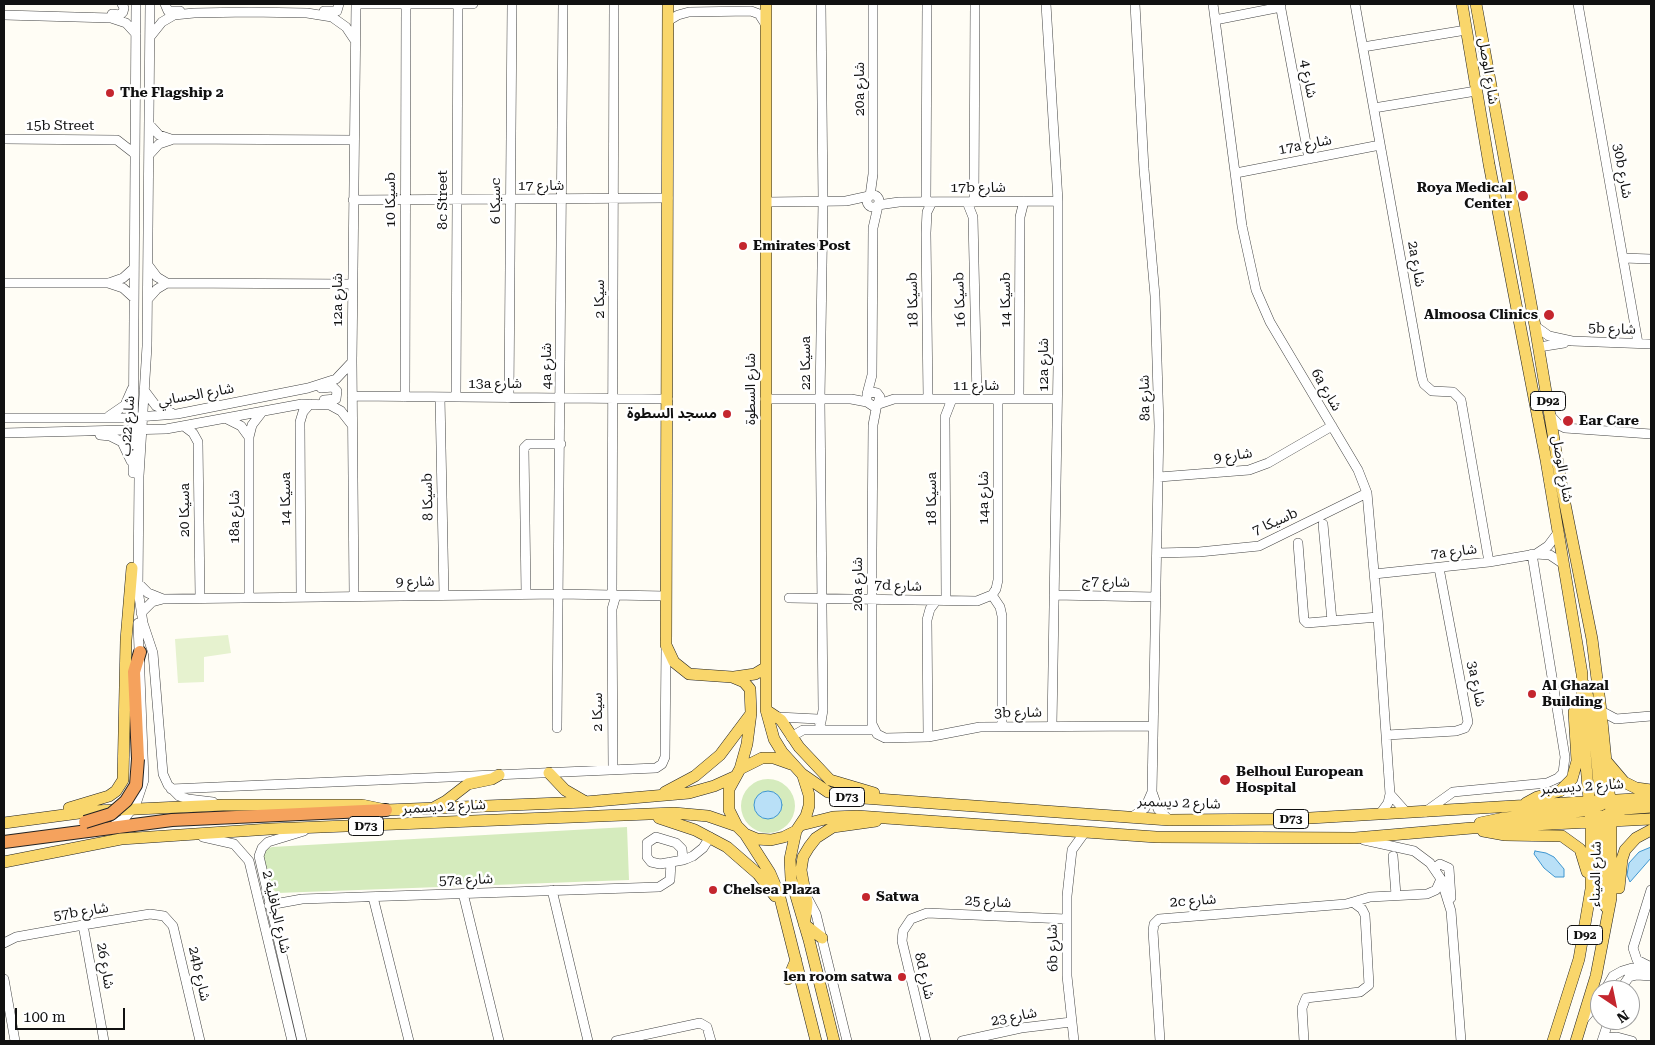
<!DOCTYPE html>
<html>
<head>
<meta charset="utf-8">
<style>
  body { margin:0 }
  #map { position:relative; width:1655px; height:1045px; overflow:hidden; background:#fffdf5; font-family:"Roboto Serif",serif }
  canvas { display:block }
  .frame { position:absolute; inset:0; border:5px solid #111; pointer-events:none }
  .north { position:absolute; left:1590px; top:980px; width:50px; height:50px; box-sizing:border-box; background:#fff; border:1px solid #a0a0a0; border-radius:50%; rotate:146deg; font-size:14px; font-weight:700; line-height:20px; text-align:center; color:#111 }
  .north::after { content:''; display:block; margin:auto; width:18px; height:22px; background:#c4262e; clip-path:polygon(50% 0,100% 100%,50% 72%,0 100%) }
  .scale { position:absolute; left:15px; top:1008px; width:110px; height:22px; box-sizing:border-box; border:2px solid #111; border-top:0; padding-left:6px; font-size:15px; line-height:18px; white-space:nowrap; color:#111; -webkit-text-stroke:4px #fff; paint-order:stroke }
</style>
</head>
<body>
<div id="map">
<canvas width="1655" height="1045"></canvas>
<div class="frame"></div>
<div class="north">N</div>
<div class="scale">100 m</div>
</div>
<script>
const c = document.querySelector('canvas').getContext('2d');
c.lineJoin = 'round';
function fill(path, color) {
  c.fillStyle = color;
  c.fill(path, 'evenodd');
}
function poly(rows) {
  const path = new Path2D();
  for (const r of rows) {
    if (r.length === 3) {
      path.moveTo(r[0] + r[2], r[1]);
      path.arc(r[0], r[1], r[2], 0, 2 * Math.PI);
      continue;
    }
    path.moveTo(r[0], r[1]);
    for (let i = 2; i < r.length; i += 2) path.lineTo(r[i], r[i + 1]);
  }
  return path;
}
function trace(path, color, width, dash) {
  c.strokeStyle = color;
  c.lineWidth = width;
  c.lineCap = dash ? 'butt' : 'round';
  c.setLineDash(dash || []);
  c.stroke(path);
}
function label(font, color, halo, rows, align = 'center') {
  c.font = font + ' "Roboto Serif","Noto Sans Arabic",serif';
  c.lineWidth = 5;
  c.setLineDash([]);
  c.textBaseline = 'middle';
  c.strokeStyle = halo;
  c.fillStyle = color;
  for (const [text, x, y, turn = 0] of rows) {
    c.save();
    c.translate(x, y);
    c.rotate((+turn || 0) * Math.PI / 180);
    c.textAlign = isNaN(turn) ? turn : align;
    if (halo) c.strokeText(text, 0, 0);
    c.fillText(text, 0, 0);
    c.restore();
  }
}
fill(poly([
  [768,806,27],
  [627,827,629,880,277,893,263,880,261,851,272,847]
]), '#d5ebbd');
fill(poly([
  [228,635,231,653,204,657,204,682,178,683,175,639]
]), '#e6f2cf');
const water = poly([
  [768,805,14],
  [1651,847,1651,858,1630,882,1627,875,1629,863,1639,852,1651,847],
  [1535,851,1546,853,1554,857,1564,869,1564,877,1555,877,1544,868,1534,854,1535,851]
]);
fill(water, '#b9e0f7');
trace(water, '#3f96cf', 1);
const minor = poly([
  [150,4,147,346,139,476,138,590,143,623,153,653,163,774,168,785,179,796,188,799,213,802],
  [165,4,168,11,180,11],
  [356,4,473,4],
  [821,4,823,201,820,399,823,710,821,722],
  [1046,4,1058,201,1058,366,1052,726],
  [1213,4,1242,226,1256,290,1270,322,1358,470,1367,493,1378,617,1390,794,1388,803,1380,814],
  [1280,4,1309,159],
  [1355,4,1422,378,1424,384,1432,391,1453,392,1461,400,1489,562],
  [1578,4,1638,343],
  [324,11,337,11,339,4],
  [112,14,120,15,123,12,124,8,122,4],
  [4,15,111,18,126,23,136,34],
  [1215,20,1281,7],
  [668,21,678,15,689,12,751,11,759,14,766,25],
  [150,37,162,22,174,15,194,13,249,12,307,13,332,17,346,27,354,39],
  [1363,47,1466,30],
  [1374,108,1476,91],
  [149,124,159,135,171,139,354,140],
  [4,139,117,140,135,154],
  [149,155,159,144,171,140],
  [1236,173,1380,145],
  [873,201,6],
  [870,196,873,174,873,4],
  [353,200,668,198],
  [766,202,846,201,869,196],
  [926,202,927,4],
  [967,202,973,217,977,399],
  [974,202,975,4],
  [878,205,899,202,1058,201],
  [1623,258,1651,259],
  [148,265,157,277,167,283],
  [4,283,108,283,123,288,134,298],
  [109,283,123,278,134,268],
  [148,299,157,289,167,283,352,284],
  [1535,326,1549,336,1572,341,1651,344],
  [1539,347,1564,343],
  [321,388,333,387,337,391,336,399,324,400],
  [144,390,156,406,172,413],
  [867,394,872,375,873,228,878,206],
  [352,396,668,399],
  [405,397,406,4],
  [440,397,444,595],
  [456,397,458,4],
  [509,398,512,4],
  [765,399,851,399,867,402],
  [928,399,926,233,927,212,932,202],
  [1019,399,1020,217,1024,201],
  [878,403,880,397,877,393,872,392,867,394,867,402,873,406,894,399,1057,399],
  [877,404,873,425,872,550,872,724,877,734,885,738,928,737,980,727,1153,726],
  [1550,415,1559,425,1565,428,1651,434],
  [109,416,125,405,132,389],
  [4,418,124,418,177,414,308,388,336,379,352,362],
  [227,419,241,426,249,437],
  [185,427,193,433,198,442,200,598],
  [4,433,166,429,302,404,330,405,341,411,352,425],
  [100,435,110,436,122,442,131,461],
  [133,473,136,4],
  [1159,477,1249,470,1268,463,1332,426],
  [1323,524,1332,621],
  [1298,543,1304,620,1307,623,1378,617],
  [1157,553,1199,552,1259,546,1367,493],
  [1536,554,1548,546,1557,534],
  [1374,574,1489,562,1536,554,1550,555,1562,563],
  [137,582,148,593,163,599],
  [526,594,524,448,528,444,561,444],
  [612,595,614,4],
  [992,595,1000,607,1002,616,1002,727],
  [1054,595,1156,597],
  [354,596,352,361,356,4],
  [301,597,300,422,303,412,310,404],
  [249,598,249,437,252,425,262,412],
  [789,598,977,601,992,595,996,589,998,580,998,399],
  [946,600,945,417,952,399],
  [141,613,152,602,163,599,560,594,666,596],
  [1601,711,1616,719,1651,716],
  [778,717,818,719,821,727],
  [557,728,563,4],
  [1387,735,1456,731,1465,728,1468,722,1439,568],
  [791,737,803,730,874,730],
  [928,737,927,620,930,609,936,601],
  [613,770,612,609,616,595],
  [171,789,656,768,662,764,665,757,666,648],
  [1152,792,1158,809,1169,820],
  [1390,794,1406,812],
  [1425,812,1453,792,1547,783,1558,778,1563,773,1565,757,1532,554],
  [1132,817,1145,808,1152,792,1159,426,1155,296,1144,169,1135,4],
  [113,826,125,818,136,804,144,780,138,623],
  [203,837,234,844,249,861,292,1041],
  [1364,840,1414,851,1430,863,1441,879,1451,911,1461,1041],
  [1393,856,1396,895],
  [683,860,682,849,676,843,656,837,647,843,647,857,651,862,660,864,683,860,686,859,693,856,703,848,710,837],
  [1434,868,1440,864,1449,868,1451,898],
  [552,890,588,1041],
  [1651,890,1633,948,1637,960,1651,967],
  [463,893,499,1041],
  [373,897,409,1041],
  [807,897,816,914,847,1041],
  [269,905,302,899,659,887,670,880,671,862],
  [83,925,104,1041],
  [4,943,16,937,83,925,150,914,164,916,173,926,200,1041],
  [4,979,15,1041],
  [1605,990,1613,976,1622,971,1632,968,1647,969],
  [1620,990,1629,977,1637,975,1651,976],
  [1583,1020,1600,1000],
  [1603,1038,1617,1037,1632,1041],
  [302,1041,259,856,262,848,268,842,304,831],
  [616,1041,700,1023,707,1027,711,1041],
  [926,1041,902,941,903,931,911,919,927,913,1066,919],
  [962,1041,1021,1028,1071,1022],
  [1074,1041,1067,976,1067,896,1072,850,1085,832],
  [1160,1041,1153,931,1154,924,1159,919,1346,904,1370,897,1427,894,1436,890,1441,879],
  [1304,1041,1302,1008,1306,998,1360,992,1369,985,1365,915,1362,909,1354,903],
  [1602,1041,1609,1020]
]);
const major = poly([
  [668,4,666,645,674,662,689,674,732,677,744,682,750,689,751,713,747,744,740,769,729,789,729,810,737,826,745,834,757,839,771,840,784,837,796,831,806,816,809,806,809,795,803,776],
  [766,4,766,710,774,739,782,752,802,774,828,792,849,797,1169,820,1293,819,1651,798],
  [1462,4,1489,164,1546,460,1582,674,1582,716,1591,824,1591,889,1579,959,1553,1041],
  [1476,4,1535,326,1563,494,1592,639,1601,711,1611,812,1611,898,1596,976,1576,1041],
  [734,677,755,674,765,668],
  [1585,685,1593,719,1601,805],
  [766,710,781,720,799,747,830,780,874,793],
  [1607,762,1624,782,1636,788,1651,790],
  [740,769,762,758,774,758,791,764],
  [549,773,565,790,584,801],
  [665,792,695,776,720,755,750,715],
  [1526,803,1537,797,1560,791,1572,779,1577,761,1574,712],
  [435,807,446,801,468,784,492,779,499,775],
  [69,808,109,796,116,791,123,780,126,640,132,568],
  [1606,815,1624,809,1651,807],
  [1600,816,1606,907],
  [659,818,695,830,727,847,758,874,775,896],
  [4,823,94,811,223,805,362,805,386,810,585,802,689,793,714,786,734,777],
  [1480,823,1504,818,1595,810],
  [801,825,833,817,857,816,1156,837,1355,838,1472,828,1651,819],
  [796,831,790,859,791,879,809,940,834,1041],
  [1483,831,1505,835,1562,836,1580,849,1587,872],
  [745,834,770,873,779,894,816,1041],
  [4,862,121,839,270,829,674,813,708,816,737,826],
  [1619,888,1622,859,1625,850,1636,838,1651,830],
  [805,920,807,903,801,870,803,857,809,847,816,838,833,827,876,821],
  [804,924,822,938],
  [788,979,796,960]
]);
const highway = poly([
  [138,759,134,672,140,652],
  [4,842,172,820,386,810]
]);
trace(minor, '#444', 10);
trace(major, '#222', 12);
trace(highway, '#222', 14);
trace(minor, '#fff', 9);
trace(major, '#f9d66b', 11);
trace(highway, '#f5a25d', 12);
const highwayBridge = poly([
  [85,822,111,814,126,801,136,785,138,759]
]);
trace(highwayBridge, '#222', 14, []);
trace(highwayBridge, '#f5a25d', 12);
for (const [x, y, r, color] of [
  [110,93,5,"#c4262e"],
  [1523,196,6,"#c4262e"],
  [743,246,5,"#c4262e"],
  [1549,315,6,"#c4262e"],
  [727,414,5,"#c4262e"],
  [1568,421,6,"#c4262e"],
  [1532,694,5,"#c4262e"],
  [1225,780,6,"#c4262e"],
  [713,890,5,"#c4262e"],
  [866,897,5,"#c4262e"],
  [902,977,5,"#c4262e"]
]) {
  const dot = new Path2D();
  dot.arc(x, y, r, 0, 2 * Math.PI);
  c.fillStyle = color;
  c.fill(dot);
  trace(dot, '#fff', 2);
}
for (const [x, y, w] of [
  [1548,401,35],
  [847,797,35],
  [1291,819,35],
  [366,826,35],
  [1585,935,35]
]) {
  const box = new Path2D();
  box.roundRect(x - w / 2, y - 9.5, w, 19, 4);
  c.fillStyle = '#fff';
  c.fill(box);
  trace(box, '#111', 1);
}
label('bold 12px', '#111', null, [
  ["D92",1548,401],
  ["D73",847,797],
  ["D73",1291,819],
  ["D73",366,826],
  ["D92",1585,935]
]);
label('14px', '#111', '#fff', [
  ["شارع الوصل",1488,71,81],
  ["شارع 4",1308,79,79],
  ["20a شارع",860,89,-90],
  ["15b Street",60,126],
  ["17a شارع",1305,145,-11],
  ["30b شارع",1622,171,80],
  ["شارع 17",541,186],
  ["17b شارع",978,188],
  ["سيكا 10b",391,200,-90],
  ["8c Street",443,200,-90],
  ["سيكا 6c",496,201,-90],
  ["2a شارع",1416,264,80],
  ["سيكا 2",600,299,-90],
  ["12a شارع",338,300,-90],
  ["سيكا 18b",913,300,-91],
  ["سيكا 16b",960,300,-92],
  ["سيكا 14b",1006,300,-90],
  ["5b شارع",1612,329,2],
  ["سيكا 22a",806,363,-90],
  ["12a شارع",1044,365,-90],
  ["4a شارع",547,366,-90],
  ["13a شارع",495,384],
  ["شارع 11",976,386],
  ["شارع السطوة",751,389,-90],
  ["6a شارع",1326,390,60],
  ["شارع الحسابي",196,395,-10],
  ["8a شارع",1145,398,-91],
  ["شارع 22ب",128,426,-86],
  ["شارع 9",1233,456,-9],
  ["شارع الوصل",1562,469,80],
  ["سيكا 8b",428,497,-91],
  ["14a شارع",984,498,-90],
  ["سيكا 14a",286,499,-90],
  ["سيكا 18a",932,499,-90],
  ["سيكا 20a",185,510,-90],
  ["18a شارع",235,517,-90],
  ["سيكا 7b",1275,522,-24],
  ["7a شارع",1454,552,-7],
  ["شارع 9",415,582,-1],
  ["شارع 7ج",1106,582,2],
  ["20a شارع",858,584,-90],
  ["7d شارع",898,586,2],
  ["3a شارع",1476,684,79],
  ["سيكا 2",598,712,-90],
  ["3b شارع",1018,713,-1],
  ["شارع 2 ديسمبر",1582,787,-4],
  ["شارع 2 ديسمبر",1179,803,2],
  ["شارع 2 ديسمبر",444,807,-3],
  ["شارع الميناء",1596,874,-89],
  ["57a شارع",466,880,-2],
  ["2c شارع",1193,901,-4],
  ["شارع 25",988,902,3],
  ["57b شارع",81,912,-9],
  ["شارع الجافلية 2",276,912,77],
  ["6b شارع",1053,948,-91],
  ["شارع 26",105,966,80],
  ["24b شارع",199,974,77],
  ["8d شارع",924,976,77],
  ["شارع 23",1014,1017,-11]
]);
label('bold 14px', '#111', '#fff', [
  ["The Flagship 2",120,93],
  ["Roya Medical",1512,188,"right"],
  ["Center",1512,204,"right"],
  ["Emirates Post",753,246],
  ["Almoosa Clinics",1538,315,"right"],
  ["مسجد السطوة",717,414,"right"],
  ["Ear Care",1579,421],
  ["Al Ghazal",1542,686],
  ["Building",1542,702],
  ["Belhoul European",1236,772],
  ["Hospital",1236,788],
  ["Chelsea Plaza",723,890],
  ["Satwa",876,897],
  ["len room satwa",892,977,"right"]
], 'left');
</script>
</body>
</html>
